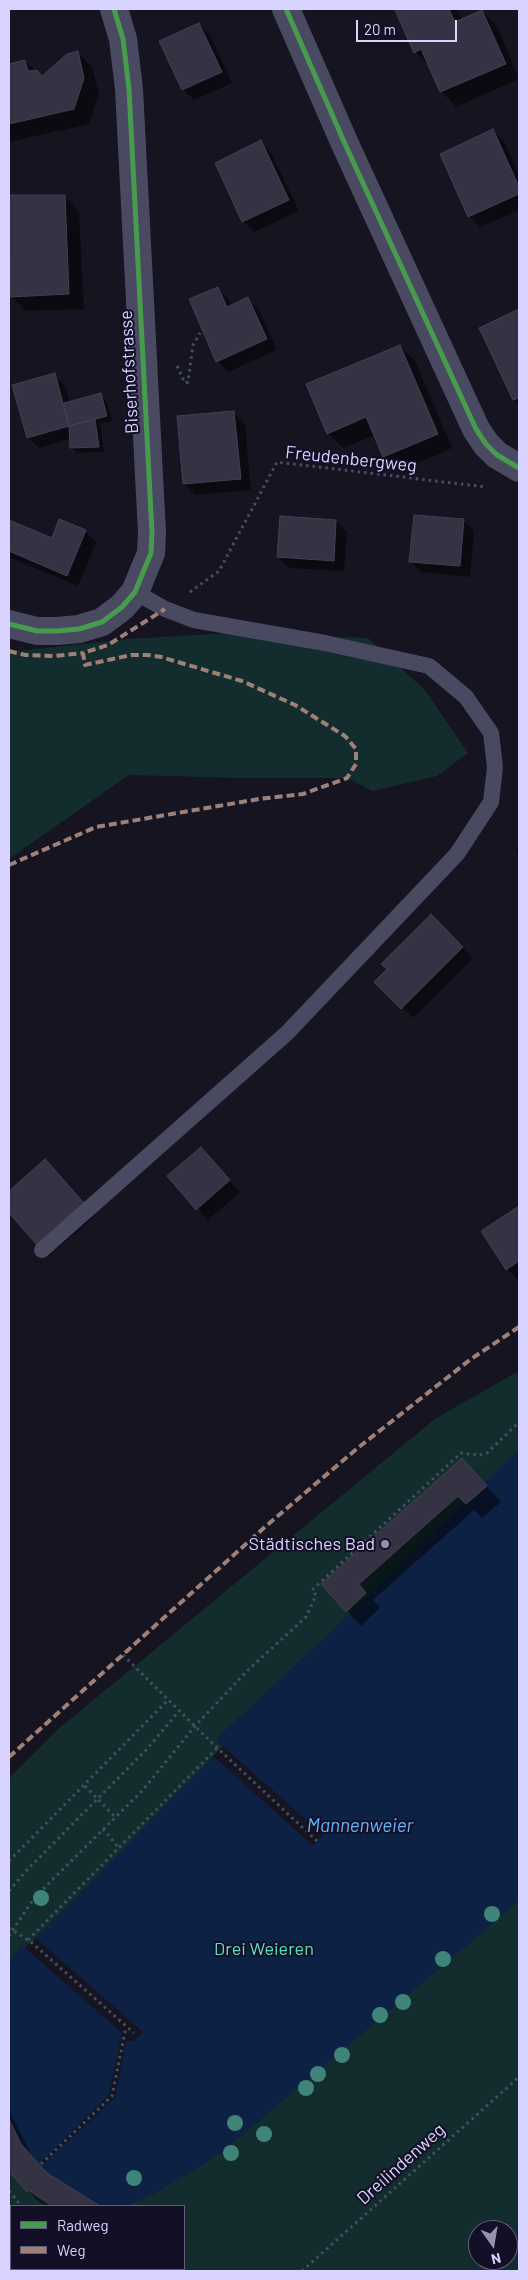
<!DOCTYPE html>
<html>
<head>
<meta charset="utf-8">
<style>
  body { margin:0 }
  #map { position:relative; width:528px; height:2280px; overflow:hidden; background:#161421; font-family:Barlow,sans-serif }
  canvas { display:block }
  .frame { position:absolute; inset:0; border:10px solid #d9d4ff; pointer-events:none }
  .legend { position:absolute; left:10px; top:2205px; width:175px; height:65px; box-sizing:border-box; background:#130f26; border:1px solid #625e7d; margin:0; padding:6px 9px; list-style:none; font-size:15px; color:#d9d4ff }
  .legend li { display:flex; align-items:center; gap:10px; height:25px }
  .legend b { width:25px; border:1px solid #625e7d }
  .north { position:absolute; left:468px; top:2220px; width:50px; height:50px; box-sizing:border-box; background:#130f26; border:1px solid #625e7d; border-radius:50%; rotate:167deg; font-size:14px; font-weight:700; line-height:20px; text-align:center; color:#d9d4ff }
  .north::after { content:''; display:block; margin:auto; width:18px; height:22px; background:#9591b1; clip-path:polygon(50% 0,100% 100%,50% 72%,0 100%) }
  .scale { position:absolute; left:356px; top:20px; width:101px; height:22px; box-sizing:border-box; border:2px solid #d9d4ff; border-top:0; padding-left:6px; font-size:15px; line-height:18px; white-space:nowrap; color:#d9d4ff; -webkit-text-stroke:4px #130f26; paint-order:stroke }
</style>
</head>
<body>
<div id="map">
<canvas width="528" height="2280"></canvas>
<div class="frame"></div>
<ul class="legend">
<li><b style="height:6px;background:#469c4c"></b>Radweg</li>
<li><b style="height:6px;background:#9e8076"></b>Weg</li>
</ul>
<div class="north">N</div>
<div class="scale">20 m</div>
</div>
<script>
const c = document.querySelector('canvas').getContext('2d');
c.lineJoin = 'round';
function fill(path, color) {
  c.fillStyle = color;
  c.fill(path, 'evenodd');
}
function poly(rows) {
  const path = new Path2D();
  for (const r of rows) {
    path.moveTo(r[0], r[1]);
    for (let i = 2; i < r.length; i += 2) path.lineTo(r[i], r[i + 1]);
  }
  return path;
}
function trace(path, color, width, dash) {
  c.strokeStyle = color;
  c.lineWidth = width;
  c.lineCap = dash ? 'butt' : 'round';
  c.setLineDash(dash || []);
  c.stroke(path);
}
function label(font, color, halo, rows, align = 'center') {
  c.font = font + ' Barlow,sans-serif';
  c.lineWidth = 4;
  c.setLineDash([]);
  c.textBaseline = 'middle';
  c.strokeStyle = halo;
  c.fillStyle = color;
  for (const [text, x, y, turn = 0] of rows) {
    c.save();
    c.translate(x, y);
    c.rotate((+turn || 0) * Math.PI / 180);
    c.textAlign = isNaN(turn) ? turn : align;
    if (halo) c.strokeText(text, 0, 0);
    c.fillText(text, 0, 0);
    c.restore();
  }
}
fill(poly([
  [233,633,368,638,425,690,468,753,437,776,373,791,347,778,243,778,129,775,9,859,9,652,127,639],
  [519,1371,519,2271,9,2271,9,1778,57,1730,436,1418],
  [11,2206,184,2206,184,2269,11,2269],
  [478,2230,508,2230,508,2260,478,2260]
]), '#132c2d');
fill(poly([
  [519,1449,519,1901,221,2153,158,2192,127,2206,100,2206,47,2173,21,2144,9,2119,9,1963,20,1945,25,1948,42,1932,223,1747,216,1739,354,1610]
]), '#0d2144');
fill(poly([
  [223,1746,323,1835,313,1846,213,1756],
  [36,1938,143,2032,133,2042,126,2041,115,2098,42,2165,39,2164,109,2095,122,2033,25,1948]
]), '#161421');
fill(poly([
  [401,9,457,9,462,20,482,11,497,26,519,79,456,107,442,92,430,66,415,52,397,11],
  [199,24,210,35,232,83,194,100,183,89],
  [78,53,92,67,99,94,89,124,9,142,9,65,24,61,43,77],
  [493,130,504,141,519,175,519,210,480,227,469,216],
  [260,142,271,153,299,211,254,232,243,221],
  [64,196,79,211,84,309,26,311,11,296,9,197],
  [217,288,228,299,231,306,248,299,259,310,277,350,228,372,217,361],
  [519,311,519,405,514,400,481,329],
  [400,346,415,361,452,448,399,471,384,456,375,435,343,448,328,433],
  [54,375,65,386,70,402,100,394,106,400,112,421,100,424,104,452,77,453,71,447,71,439,39,448,28,437],
  [234,413,245,424,251,490,195,495,184,484],
  [463,520,474,531,470,577,421,572,410,561],
  [9,521,52,539,85,531,96,542,78,586,9,557],
  [336,521,347,532,344,571,289,568,278,557],
  [519,844,519,854,516,851],
  [431,916,473,958,413,1018,376,982,388,970],
  [45,1160,95,1216,49,1256,9,1211,9,1192],
  [211,1160,240,1192,208,1220,169,1177],
  [519,1208,519,1279,518,1280,507,1269,483,1231],
  [477,1475,501,1502,482,1518,474,1510,373,1600,380,1608,361,1626,322,1584],
  [9,2111,32,2156,49,2176,99,2206,49,2206,39,2202,28,2191,9,2169]
]), '#0007');
const building = poly([
  [398,9,449,9,455,22,482,10,506,64,440,92,421,49,414,53,395,10,398,9],
  [199,23,222,72,182,90,159,41,199,23],
  [78,51,84,78,74,109,9,124,9,64,25,60,28,71,37,70,42,76,67,54,78,51],
  [493,129,519,187,519,194,468,217,440,154,493,129],
  [261,140,289,200,242,222,215,163,261,140],
  [9,195,65,195,69,294,10,297,9,195],
  [218,287,227,307,248,297,267,339,216,362,189,299,218,287],
  [519,309,519,398,513,400,479,328,519,309],
  [400,345,438,434,383,457,366,417,327,434,306,384,400,345],
  [55,373,69,426,27,438,12,385,55,373],
  [101,393,107,416,69,426,64,403,101,393],
  [234,411,241,479,183,484,177,416,234,411],
  [95,419,99,447,70,448,69,426,95,419],
  [414,515,464,519,460,566,409,562,414,515],
  [280,516,336,520,334,561,277,557,280,516],
  [59,519,86,530,67,576,9,551,9,520,52,538,59,519],
  [431,914,463,947,401,1009,374,982,387,969,381,964,431,914],
  [201,1147,230,1180,196,1210,167,1176,201,1147],
  [45,1159,85,1204,38,1246,9,1213,9,1191,45,1159],
  [519,1206,519,1261,506,1270,481,1231,519,1206],
  [462,1458,487,1486,466,1504,458,1496,359,1584,366,1593,346,1612,321,1584,462,1458],
  [9,2119,21,2144,47,2173,100,2206,52,2206,28,2190,27,2192,9,2171,9,2119]
]);
fill(building, '#343243');
trace(building, '#433f54', 1);
trace(poly([
  [177,366,185,383,188,382,193,345,200,333],
  [190,592,219,571,277,462,486,487],
  [123,1655,213,1744,317,1841],
  [85,1786,116,1818],
  [103,1829,119,1848],
  [9,1861,168,1700],
  [9,1891,25,1872,147,1749,179,1711],
  [9,1928,31,1942,134,2033],
  [9,1936,34,1898,143,1790,195,1726,248,1670,306,1617,316,1595,312,1590,461,1453,480,1455,487,1453,519,1422],
  [28,1940,217,1748],
  [41,2164,112,2096,126,2027],
  [9,2191,18,2202,18,2206],
  [9,2246,11,2236],
  [302,2271,519,2077]
]), '#44505f', 3, [2.5, 4]);
trace(poly([
  [42,1250,287,1033,457,854,491,802,495,767,491,733,466,697,429,666,325,643,194,620,165,609,135,592]
]), '#4a4962', 16);
trace(poly([
  [286,9,345,144,476,429,486,444,497,455,519,468],
  [9,624,37,631,57,631,79,629,102,622,122,607,135,592,151,553,152,533,129,89,123,39,114,9]
]), '#4a4962', 28);
trace(poly([
  [9,651,25,655,55,656,83,653],
  [9,865,96,827,259,799,303,794,347,778,356,764,356,749,345,736,295,705,242,681,161,657,147,655,131,655,85,665,83,653,108,645,165,609],
  [9,1757,266,1526,359,1447,471,1359,519,1327]
]), '#9e8076', 4, [8, 4]);
trace(poly([
  [286,9,345,144,476,429,486,444,497,455,519,468],
  [9,624,37,631,57,631,79,629,102,622,122,607,135,592,151,553,152,533,129,89,123,39,114,9]
]), '#469c4c', 5);
c.fillStyle = '#3e8478';
for (const [x, y] of [
  [41,1898],
  [492,1914],
  [443,1959],
  [403,2002],
  [380,2015],
  [342,2055],
  [318,2074],
  [306,2088],
  [235,2123],
  [264,2134],
  [231,2153],
  [134,2178]
]) {
  c.beginPath();
  c.arc(x, y, 8, 0, 2 * Math.PI);
  c.fill();
}
for (const [x, y, r, color] of [
  [385,1544,5,"#9591b1"]
]) {
  const dot = new Path2D();
  dot.arc(x, y, r, 0, 2 * Math.PI);
  c.fillStyle = color;
  c.fill(dot);
  trace(dot, '#130f26', 2);
}
label('18px', '#d9d4ff', '#130f26', [
  ["Biserhofstrasse",129,372,-93],
  ["Freudenbergweg",351,459,6],
  ["Dreilindenweg",401,2164,-42]
]);
label('18px', '#d9d4ff', '#130f26', [
  ["Städtisches Bad",375,1544]
], 'right');
label('18px', '#5fe0c0', '#130f26', [
  ["Drei Weieren",264,1949]
]);
label('italic 19px', '#62b6ff', '#130f26', [
  ["Mannenweier",360,1826]
]);
</script>
</body>
</html>
